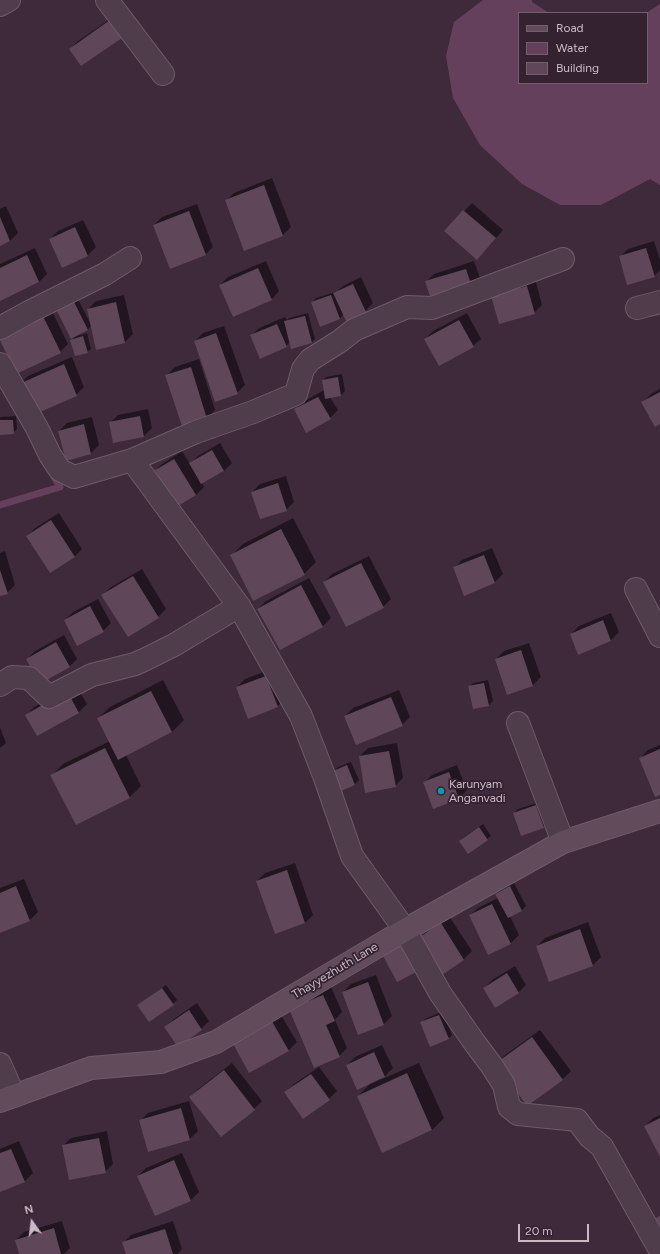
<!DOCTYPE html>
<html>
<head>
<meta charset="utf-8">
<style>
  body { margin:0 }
  #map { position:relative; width:660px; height:1254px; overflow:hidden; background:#3f2a3b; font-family:Figtree,sans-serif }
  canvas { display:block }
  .legend { position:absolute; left:518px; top:12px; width:130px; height:72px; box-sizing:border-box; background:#352230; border:1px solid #715f6c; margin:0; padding:5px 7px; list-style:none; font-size:12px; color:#cabac6 }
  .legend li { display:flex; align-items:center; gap:8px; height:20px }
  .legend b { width:20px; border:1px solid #715f6c }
  .north { position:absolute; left:12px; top:1202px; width:40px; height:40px; -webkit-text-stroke:3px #352230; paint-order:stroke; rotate:346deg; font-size:11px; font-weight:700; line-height:16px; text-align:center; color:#cabac6 }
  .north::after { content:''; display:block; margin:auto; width:14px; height:18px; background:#cabac6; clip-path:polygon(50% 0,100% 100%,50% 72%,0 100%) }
  .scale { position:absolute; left:518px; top:1224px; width:71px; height:18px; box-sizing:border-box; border:2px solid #cabac6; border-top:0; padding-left:5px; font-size:12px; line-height:14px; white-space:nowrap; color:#cabac6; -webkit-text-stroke:3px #352230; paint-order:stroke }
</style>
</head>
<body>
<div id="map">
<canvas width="660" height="1254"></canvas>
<ul class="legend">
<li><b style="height:5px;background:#624c5c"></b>Road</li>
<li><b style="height:11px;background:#64405c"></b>Water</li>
<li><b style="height:11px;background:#5f4659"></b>Building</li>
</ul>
<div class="north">N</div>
<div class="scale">20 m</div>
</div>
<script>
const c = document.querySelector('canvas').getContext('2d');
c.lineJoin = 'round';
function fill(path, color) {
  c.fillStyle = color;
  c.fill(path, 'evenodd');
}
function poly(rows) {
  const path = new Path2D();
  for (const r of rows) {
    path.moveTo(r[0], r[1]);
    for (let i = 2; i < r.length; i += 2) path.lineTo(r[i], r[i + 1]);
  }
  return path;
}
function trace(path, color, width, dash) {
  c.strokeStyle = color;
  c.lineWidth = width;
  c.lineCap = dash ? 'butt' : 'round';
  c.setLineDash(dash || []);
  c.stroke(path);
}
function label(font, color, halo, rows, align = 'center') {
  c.font = font + ' Figtree,sans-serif';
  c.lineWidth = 3.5;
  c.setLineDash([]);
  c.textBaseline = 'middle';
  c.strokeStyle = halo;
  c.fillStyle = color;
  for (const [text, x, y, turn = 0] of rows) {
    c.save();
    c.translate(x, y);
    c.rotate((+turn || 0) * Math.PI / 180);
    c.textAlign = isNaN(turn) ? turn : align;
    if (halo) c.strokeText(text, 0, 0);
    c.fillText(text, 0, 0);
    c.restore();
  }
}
fill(poly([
  [483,0,532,0,532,2,549,13,519,13,519,83,647,83,647,13,646,13,660,4,660,185,650,179,601,205,560,205,522,184,480,145,453,98,446,56,454,22]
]), '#64405c');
fill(poly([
  [119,13,129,29,70,49,78,41],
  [272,178,291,227,283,235,226,201,234,193],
  [472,203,503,230,485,251,445,231],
  [197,204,213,247,205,255,154,225,162,217],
  [6,206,18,233,10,241,0,245,0,209],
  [83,220,96,247,88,255,62,267,50,239,58,231],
  [654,241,660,260,660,270,654,276,620,257,628,249],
  [35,248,47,274,39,282,0,300,0,264],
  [266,261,279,291,272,299,220,285,228,277],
  [474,261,481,281,473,289,426,282,434,274],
  [361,277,373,303,365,311,344,314,339,319,312,302,316,298,335,292,335,293,343,286],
  [535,278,542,305,534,313,492,296],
  [124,295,133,334,125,342,92,325,88,329,78,336,87,333,91,349,87,352,72,340,75,336,58,311,62,308,78,299,91,325,88,309,96,301],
  [50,307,68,344,60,352,7,327],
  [308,313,315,339,311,343,290,342,286,346,251,336,259,328,285,317,287,320,289,318],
  [467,313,481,339,473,346,425,339,433,331],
  [224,326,245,385,237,393,195,341,203,333],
  [72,357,84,387,76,395,20,384,28,376],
  [199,359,215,410,207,418,167,375,175,367],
  [342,374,345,391,341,395,330,397,338,410,330,418,295,410,303,402,324,390,323,380,326,377],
  [660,389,660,423,643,402,651,394],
  [148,409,152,428,144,436,110,423,118,415],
  [16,416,17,429,13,433,0,434,0,418,1,417],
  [92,417,99,445,91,453,59,431,67,423],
  [220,443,232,463,224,471,202,483,204,487,196,495,154,472,162,464,182,451,190,464,198,456],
  [286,476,294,502,286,510,252,492,260,484],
  [59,513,82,549,74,557,27,536,35,528],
  [293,518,316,562,304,574,231,556,243,544],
  [492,548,503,574,495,582,464,594,454,568,462,560],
  [5,551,15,585,7,593,0,595,0,553],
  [369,556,391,599,383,607,324,582,332,574],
  [142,569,166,609,158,617,103,595,111,587],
  [309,578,331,618,323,626,280,649,258,609,266,601],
  [98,599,111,623,103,631,65,620,73,612],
  [611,613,619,632,611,640,579,653,571,634,579,626],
  [64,635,77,659,69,667,27,659,35,651],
  [529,643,541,677,533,685,508,694,496,659,504,651],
  [274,668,286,698,278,706,237,687,245,679],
  [163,680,184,720,172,732,126,755,141,786,130,797,51,776,63,764,110,741,98,718,110,707],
  [488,680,493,701,489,705,474,708,469,687,473,683],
  [75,684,87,704,79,712,38,735,27,715,34,707],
  [399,690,410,717,402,725,345,716,353,708],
  [0,727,6,743,0,748],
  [397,743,403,778,395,786,360,756,368,748],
  [660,745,660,794,640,758,648,750],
  [351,762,359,780,355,784,342,790,334,771,338,767],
  [457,765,467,790,459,798,433,808,424,783,432,775],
  [540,802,547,823,543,827,514,813,518,809],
  [483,824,491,836,487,839,460,841,464,837],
  [295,863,313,915,305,923,276,933,257,881,265,873],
  [24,879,38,912,30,920,0,932,0,888],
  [514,883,526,906,522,910,510,916,519,935,511,943,488,954,470,915,478,908,498,898,496,894,500,890],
  [449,916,472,951,464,959,442,973,418,939,427,930],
  [444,920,445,921,427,934,427,931],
  [588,922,601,957,593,965,550,981,537,946,545,938],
  [515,966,526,985,518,993,484,988,492,980],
  [376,975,392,1016,384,1024,343,992,351,984],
  [166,985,177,1000,173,1004,138,1005],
  [331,987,342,1012,335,1020,347,1048,339,1056,298,1002],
  [197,1003,209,1021,201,1029,166,1027,174,1019],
  [278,1010,297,1042,289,1050,250,1072,232,1040],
  [443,1011,452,1035,449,1038,421,1023,425,1019],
  [540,1030,571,1071,563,1079,527,1105,497,1063,505,1055],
  [382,1045,393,1068,382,1079,419,1063,444,1118,432,1130,382,1151,358,1096,372,1082,347,1065,355,1057],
  [232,1063,262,1101,254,1109,190,1097,198,1089],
  [319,1067,337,1091,329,1099,286,1092,294,1084],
  [189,1101,198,1131,190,1139,149,1151,140,1121,148,1113],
  [660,1115,660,1155,645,1126,653,1118],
  [107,1131,113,1164,105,1172,63,1146,71,1138],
  [19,1141,33,1173,25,1181,0,1191,0,1149],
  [182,1153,199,1192,191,1200,155,1215,138,1176,146,1168],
  [62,1221,70,1248,64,1254,20,1254,16,1240,24,1232],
  [173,1221,182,1249,178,1254,127,1254,123,1243,131,1235]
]), '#0007');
trace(poly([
  [0,505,60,487,52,473]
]), '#64405c', 7);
fill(poly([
  [110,20,122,38,81,66,69,49],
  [264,185,283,236,244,251,225,200],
  [463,210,496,238,477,260,444,231],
  [189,211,206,255,170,269,153,225],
  [0,217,10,241,0,246],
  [75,227,88,256,62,268,49,239],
  [646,248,655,277,627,285,619,256],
  [27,255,39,282,0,301,0,268],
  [258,268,272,300,233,317,219,285],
  [466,269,473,290,432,303,425,281],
  [353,284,366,312,346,321,333,293],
  [527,286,535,314,499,324,491,296],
  [331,295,340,319,320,327,311,302],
  [74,302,88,330,71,339,57,311],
  [116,302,125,343,96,350,87,309],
  [42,314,61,353,16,374,0,340,0,334],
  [305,316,312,343,291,349,284,321],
  [459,320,474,347,439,366,424,339],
  [277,324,287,347,260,359,250,335],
  [216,333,238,394,215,402,194,341],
  [83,336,88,353,75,356,70,340],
  [64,364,77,396,33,415,19,384],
  [191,367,207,419,182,426,165,375],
  [338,377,341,396,325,399,322,380],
  [660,392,660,424,655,427,641,402],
  [318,397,331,419,306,433,294,409],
  [140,416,144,437,113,443,109,422],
  [0,420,13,420,14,434,0,435],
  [84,424,91,454,66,461,58,431],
  [212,450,224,471,201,484,189,463],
  [174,459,196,495,175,508,152,472],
  [278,483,287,511,260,519,251,492],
  [51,520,75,557,50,573,26,536],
  [281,529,305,575,253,601,230,555],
  [484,555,495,583,464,596,453,567],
  [361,563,384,608,346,627,323,582],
  [0,570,8,594,0,596],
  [133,576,159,618,128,637,101,595],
  [301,585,323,627,280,650,257,609],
  [90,606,104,632,77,646,64,620],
  [603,620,611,641,578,655,570,634],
  [56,642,70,667,40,684,26,659],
  [521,650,533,686,507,695,495,659],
  [266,676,278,707,248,719,236,687],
  [484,683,489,706,473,709,468,686],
  [67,691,79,713,37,736,25,715],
  [151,691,172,732,118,760,97,718],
  [391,697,403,726,356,745,344,716],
  [105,748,130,798,76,825,50,775],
  [660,749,660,795,655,797,639,758],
  [389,751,396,787,365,793,359,756],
  [347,765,355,785,341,791,333,771],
  [449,772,459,799,433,809,423,782],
  [536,805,544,828,521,836,513,813],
  [479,827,488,840,468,854,459,841],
  [287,870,305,923,275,934,256,881],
  [16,886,30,921,0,933,0,893],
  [510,886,522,911,508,918,495,894],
  [492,904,511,944,488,955,469,915],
  [441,923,464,960,442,975,418,938],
  [580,929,593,966,549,982,536,946],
  [407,942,422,969,397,982,382,954],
  [507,973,519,993,495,1008,483,988],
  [368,982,384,1025,358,1035,342,992],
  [162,988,174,1005,149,1022,137,1005],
  [323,995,335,1021,326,1025,340,1057,314,1068,289,1009],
  [189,1010,202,1030,178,1047,164,1027],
  [439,1015,449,1039,430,1047,420,1022],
  [270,1018,289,1051,249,1073,231,1040],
  [532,1037,563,1080,527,1106,496,1063],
  [374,1052,385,1077,357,1090,346,1065],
  [224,1070,255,1110,221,1137,189,1097],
  [407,1073,432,1130,382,1153,357,1096],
  [311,1074,330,1100,303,1119,284,1092],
  [181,1108,190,1140,148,1152,139,1120],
  [660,1118,660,1157,644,1126],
  [99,1138,106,1173,69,1180,62,1145],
  [11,1149,25,1182,0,1192,0,1153],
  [174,1160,191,1201,155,1216,137,1176],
  [660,1216,660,1236,652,1220],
  [54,1228,61,1254,19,1254,15,1240],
  [165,1229,173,1254,126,1254,122,1242]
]), '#5f4659');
const street = poly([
  [107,0,163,74],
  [0,5,9,0],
  [637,308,660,302],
  [0,328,29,312,105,274,130,258],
  [0,364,37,428,50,455,60,470,74,477,132,460,239,606,301,716,325,778,352,856,405,930,440,993,474,1042,492,1066,504,1085,509,1107,518,1114,577,1120,589,1136,602,1147,660,1250],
  [132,460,196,432,253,412,296,394,303,369,310,360,340,341,354,330,407,307,432,308,563,259],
  [636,589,660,636],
  [0,685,12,677,29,678,49,697,92,675,135,664,146,659,174,645,239,606],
  [518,723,563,842],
  [0,1064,14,1096]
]);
const secondary = poly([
  [0,1101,91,1068,161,1062,216,1042,405,930,563,842,660,811]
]);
trace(street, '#6d5b69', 24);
trace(secondary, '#6d5b69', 24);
trace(street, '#4f3d4b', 22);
trace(secondary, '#624c5c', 22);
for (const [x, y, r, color] of [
  [441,791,4,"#0f9aa8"]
]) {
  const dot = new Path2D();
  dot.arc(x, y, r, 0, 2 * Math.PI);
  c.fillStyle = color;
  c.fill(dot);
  trace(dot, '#352230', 1.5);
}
label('12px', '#cabac6', '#352230', [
  ["Karunyam",449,784],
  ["Anganvadi",449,798]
], 'left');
label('12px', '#cabac6', '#352230', [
  ["Thayyezhuth Lane",335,971,-31]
]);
</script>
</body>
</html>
